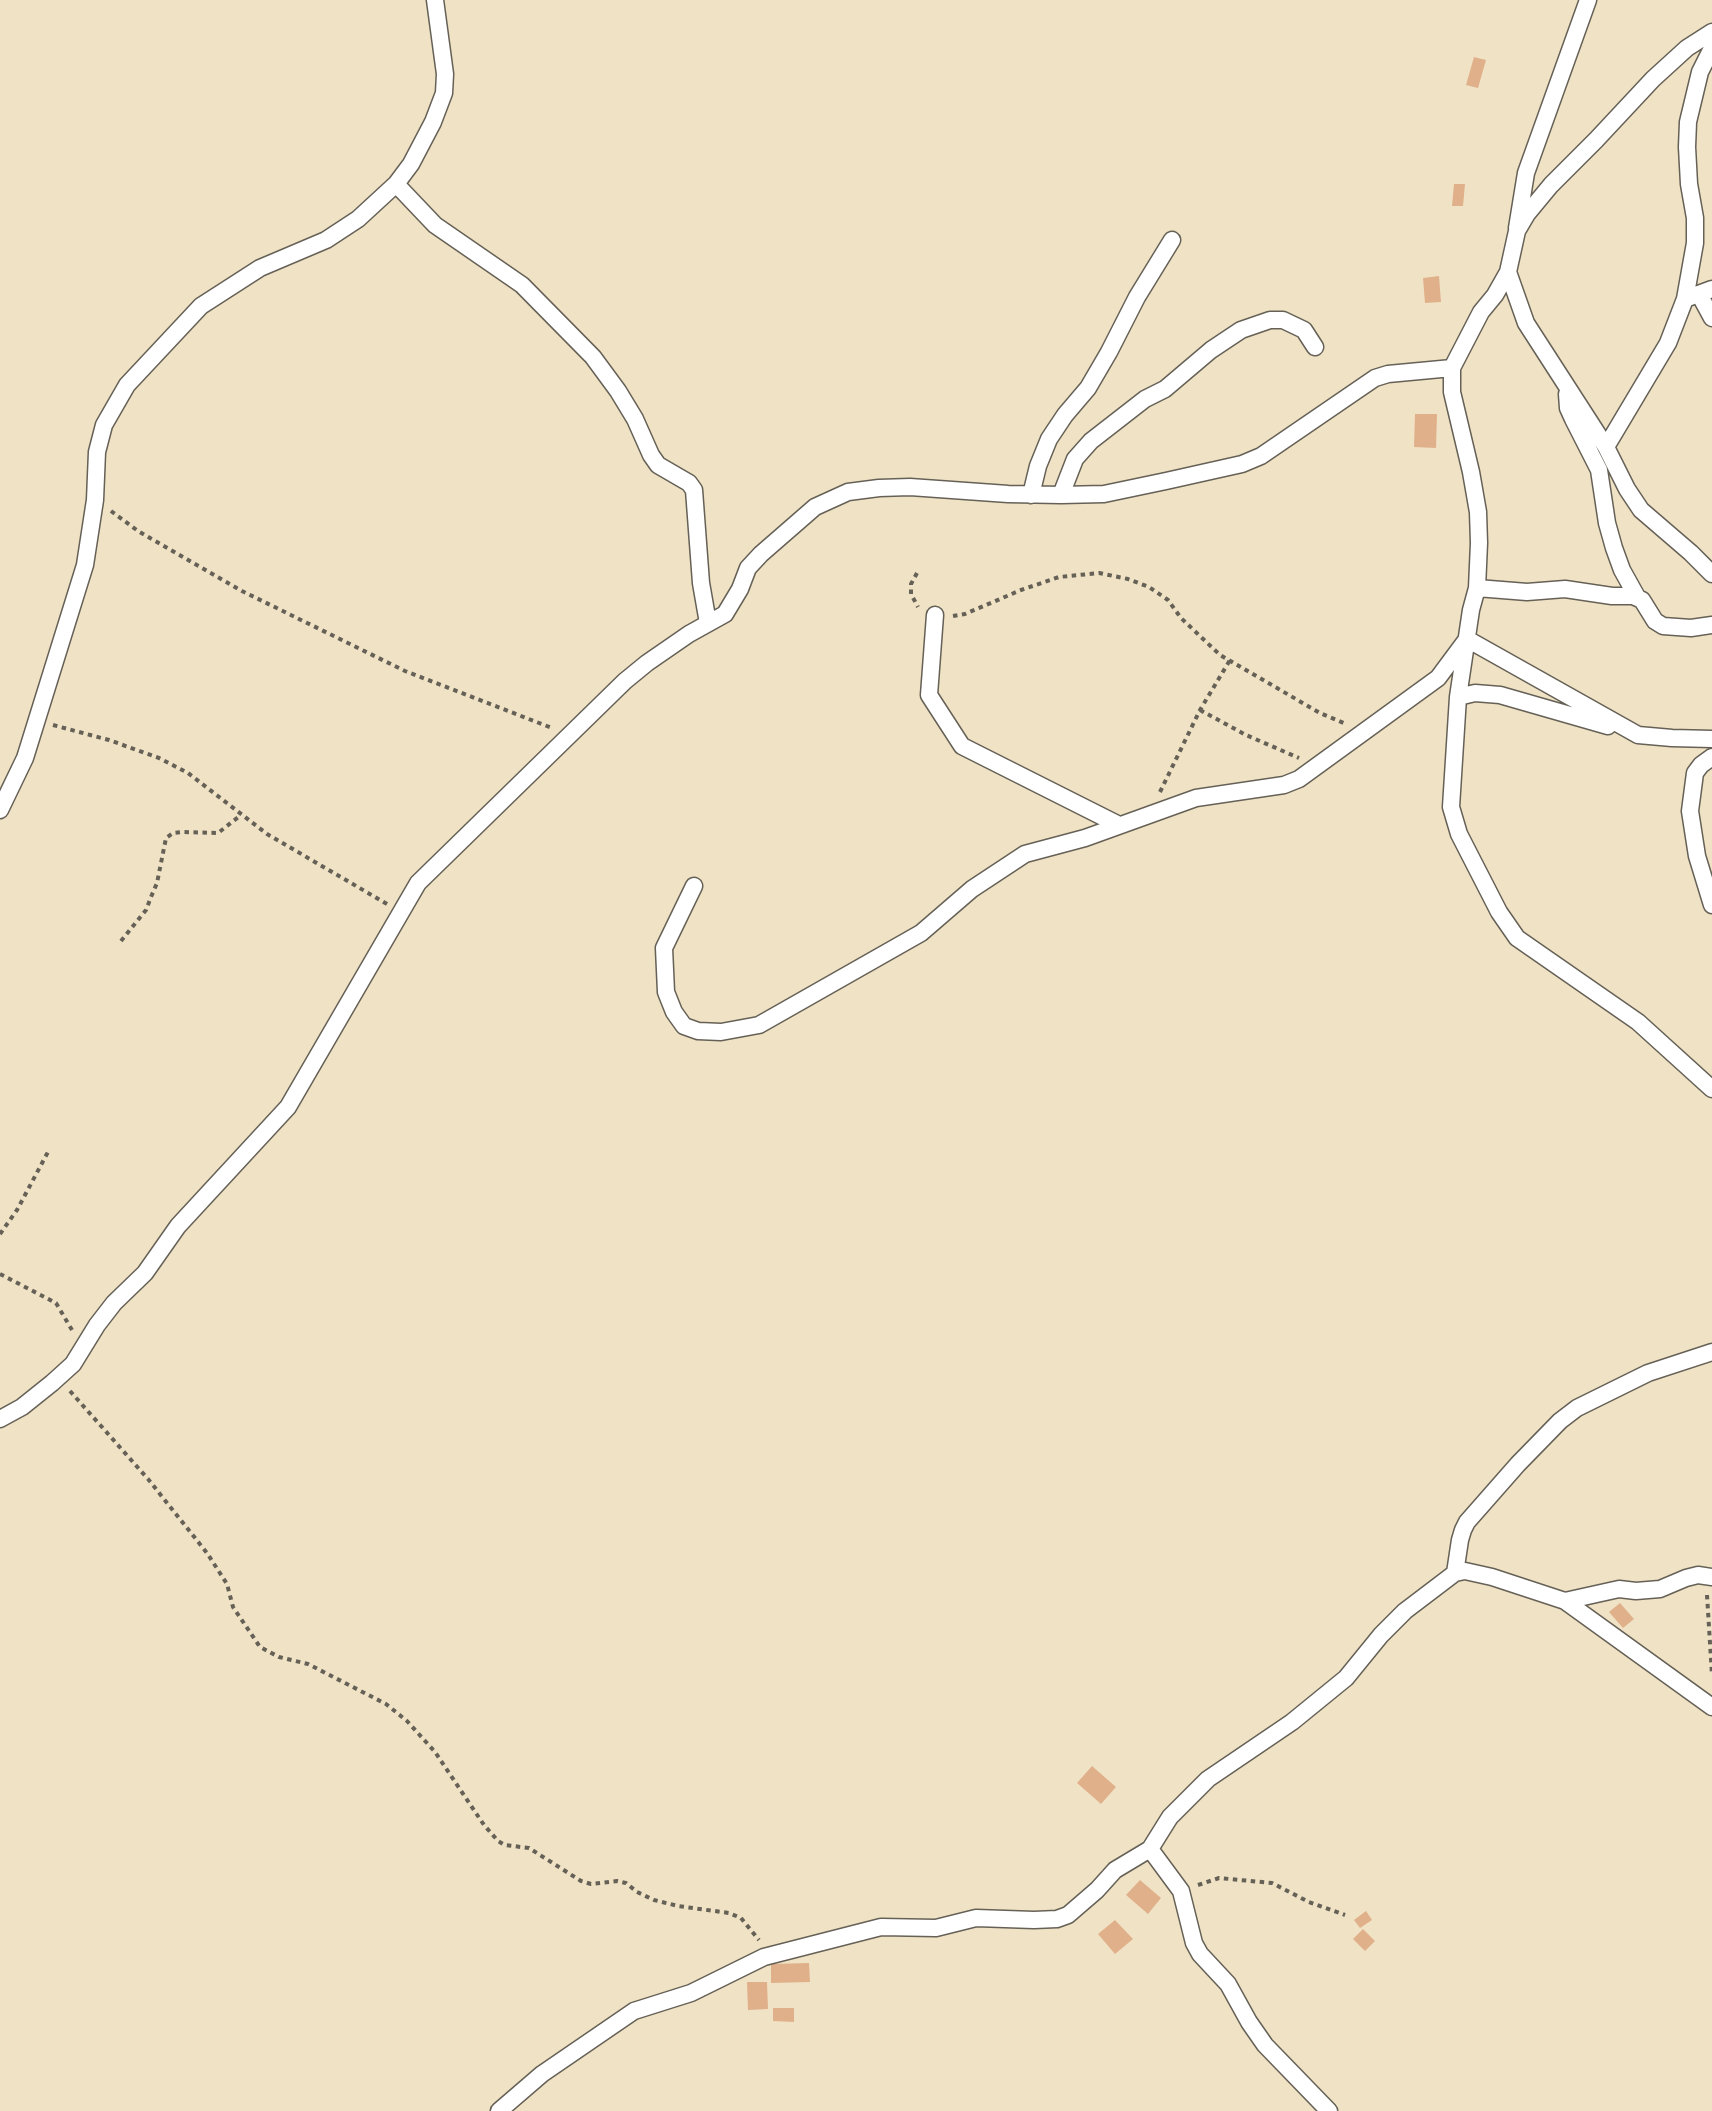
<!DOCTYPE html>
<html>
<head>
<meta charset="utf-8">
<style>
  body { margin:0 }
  canvas { display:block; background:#f0e2c4 }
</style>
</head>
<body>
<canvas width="1712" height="2111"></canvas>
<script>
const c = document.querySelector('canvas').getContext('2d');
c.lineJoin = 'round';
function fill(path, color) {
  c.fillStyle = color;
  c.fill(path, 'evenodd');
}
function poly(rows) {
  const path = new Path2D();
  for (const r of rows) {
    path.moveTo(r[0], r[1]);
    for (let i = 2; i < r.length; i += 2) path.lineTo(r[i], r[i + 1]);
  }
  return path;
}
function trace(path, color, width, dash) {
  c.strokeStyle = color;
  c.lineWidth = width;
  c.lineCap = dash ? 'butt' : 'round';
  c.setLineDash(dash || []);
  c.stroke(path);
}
fill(poly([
  [1474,57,1486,60,1478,88,1466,85],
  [1454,184,1465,184,1463,206,1452,206],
  [1439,276,1441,302,1425,303,1423,278],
  [1415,414,1437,414,1436,448,1414,447],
  [1620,1603,1634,1619,1623,1628,1609,1612],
  [1092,1766,1116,1787,1101,1804,1077,1783],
  [1140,1880,1161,1898,1148,1914,1126,1895],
  [1366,1911,1372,1920,1360,1928,1354,1920],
  [1115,1920,1133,1939,1115,1954,1098,1934],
  [1363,1929,1375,1941,1365,1951,1353,1939],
  [809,1963,810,1982,771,1983,771,1964],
  [747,1982,767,1982,768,2009,748,2010],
  [773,2008,794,2008,794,2022,773,2021]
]), '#e0b08b');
const minor = poly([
  [1712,32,1687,48,1653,79,1596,140,1551,185,1527,214,1517,231,1508,272,1495,295,1481,312,1452,368,1452,392,1471,472,1478,512,1479,543,1477,588,1471,610,1458,697,1451,807,1459,834,1499,912,1517,938,1638,1022,1712,1089],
  [396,184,435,225,522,285,593,357,618,391,635,419,651,455,658,465,689,483,694,490,701,583,708,623],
  [1517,228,1526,173,1588,0],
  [1508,272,1526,323,1606,447,1627,489,1641,510,1691,553,1712,574],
  [1699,294,1712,318],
  [1685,299,1712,289],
  [1567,394,1568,408,1573,419,1599,470,1607,523,1614,548,1622,570,1637,597],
  [1606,447,1668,343,1685,299,1695,243,1695,218,1689,184,1687,147,1688,122,1700,72,1712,48],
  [1031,495,1038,466,1049,439,1065,415,1088,388,1109,352,1137,297,1172,240],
  [1061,495,1075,459,1091,441,1145,399,1165,389,1211,350,1241,330,1270,320,1283,320,1304,330,1315,347],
  [1477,588,1527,592,1565,589,1612,596,1633,596,1642,600,1655,621,1663,626,1691,628,1712,625],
  [935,615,929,695,962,746,1119,825],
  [1458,697,1475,693,1500,695,1608,726],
  [1712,757,1701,765,1695,773,1690,811,1697,856,1712,905],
  [0,810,25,758,85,565,95,500,97,452,104,425,127,385,201,306,260,268,326,240,358,219,396,184,411,164,433,122,444,93,445,74,435,0],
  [694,886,664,948,666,992,674,1012,684,1026,698,1031,721,1032,759,1025,921,933,972,889,1025,854,1085,838,1196,798,1284,785,1299,779,1438,678,1467,639,1638,735,1672,738,1712,739],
  [0,1419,22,1407,52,1383,73,1364,97,1325,114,1303,145,1273,178,1226,288,1107,418,883,625,681,647,663,689,634,725,614,740,589,748,568,761,554,815,507,848,492,879,488,910,487,1008,494,1061,495,1104,494,1166,481,1242,464,1261,456,1375,378,1388,374,1452,368],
  [1455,1573,1460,1540,1463,1530,1467,1522,1518,1464,1560,1421,1577,1408,1648,1373,1712,1352],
  [1565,1601,1619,1589,1636,1591,1660,1589,1686,1578,1698,1575,1712,1577],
  [1150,1849,1181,1891,1194,1943,1200,1954,1228,1984,1249,2022,1265,2045,1329,2111],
  [499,2111,542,2074,634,2011,691,1993,764,1957,881,1927,936,1928,976,1918,1034,1920,1057,1919,1068,1915,1097,1890,1115,1870,1150,1849,1170,1817,1208,1779,1292,1722,1346,1678,1381,1635,1405,1611,1455,1573,1465,1571,1492,1577,1565,1601,1712,1707]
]);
trace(minor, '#666157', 19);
trace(poly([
  [111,511,138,531,242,591,405,671,552,728],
  [917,573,911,584,911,594,918,607],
  [953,616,965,614,1021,590,1059,577,1099,573,1128,579,1149,587,1168,600,1181,618,1220,655,1320,713,1346,724],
  [1200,710,1246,735,1299,758],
  [53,725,109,740,159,758,188,773,267,834,387,904],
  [1160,792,1200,710,1230,660],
  [121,941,146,910,151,897,157,883,166,838,173,833,182,832,218,833,241,815],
  [0,1234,17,1210,49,1150],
  [0,1274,56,1303,72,1330],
  [70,1391,148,1479,207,1553,227,1584,233,1607,260,1647,279,1657,308,1664,386,1704,407,1721,435,1752,484,1825,498,1841,505,1845,529,1848,581,1881,591,1884,617,1881,626,1883,637,1892,654,1900,678,1906,729,1913,741,1918,759,1940],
  [1707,1595,1712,1675],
  [1198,1885,1219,1878,1272,1883,1309,1902,1345,1915]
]), '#666157', 4, [4.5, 4.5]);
trace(minor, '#fff', 16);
</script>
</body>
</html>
